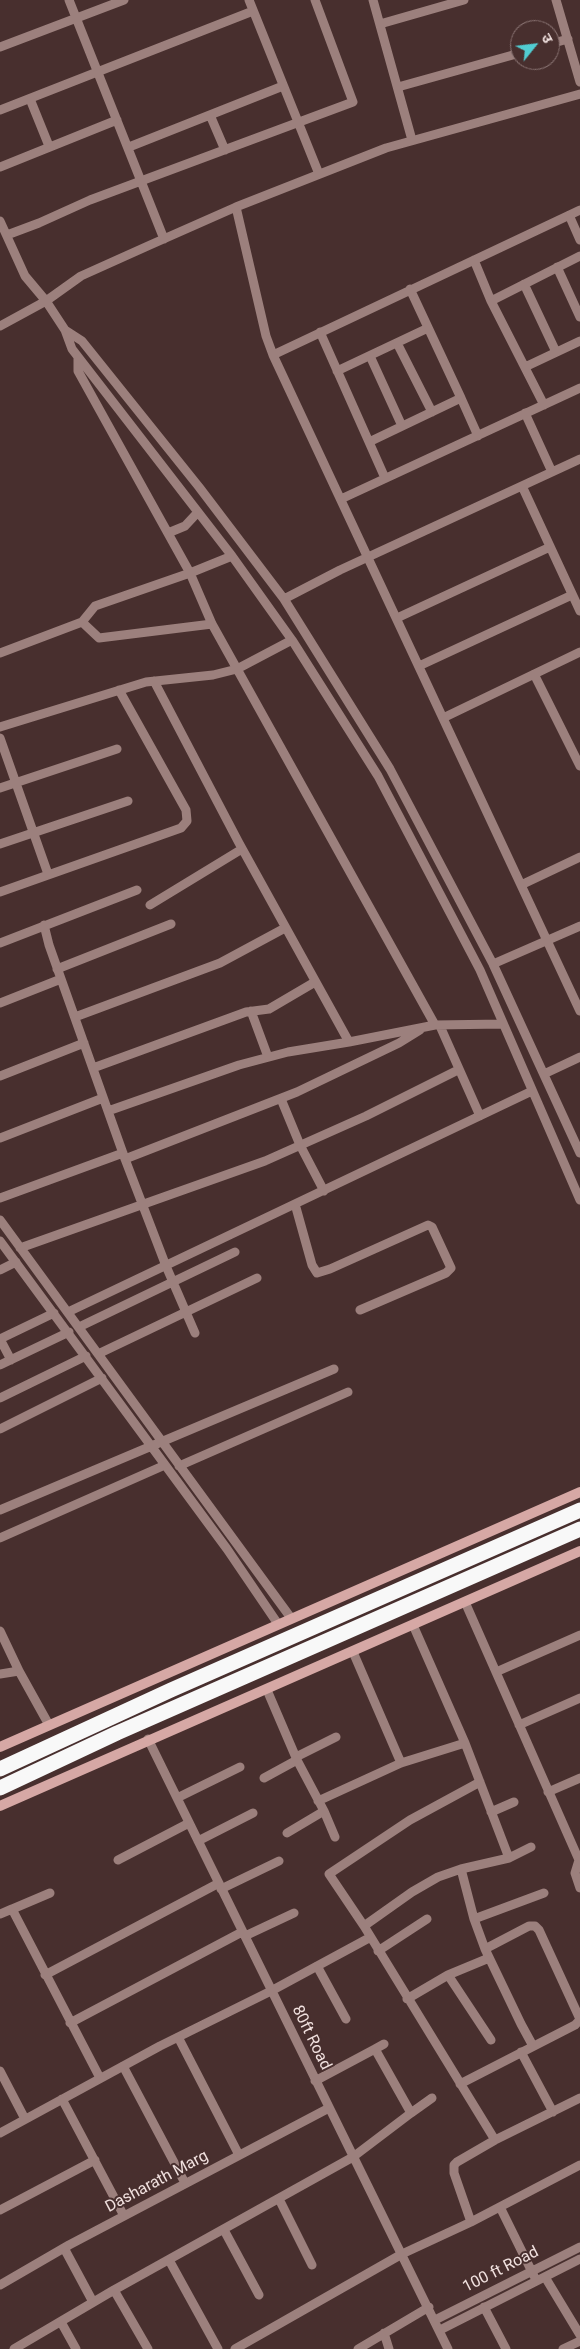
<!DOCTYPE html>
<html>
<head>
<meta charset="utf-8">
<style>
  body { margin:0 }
  #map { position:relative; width:580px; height:2349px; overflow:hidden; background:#482f2e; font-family:Roboto,"Noto Sans Devanagari",sans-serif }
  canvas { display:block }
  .north { position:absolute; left:510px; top:20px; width:50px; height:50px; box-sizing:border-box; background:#482f2e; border:1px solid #8c7675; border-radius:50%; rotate:61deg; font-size:14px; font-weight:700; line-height:20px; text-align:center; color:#f1e1df }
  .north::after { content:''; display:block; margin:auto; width:18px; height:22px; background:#51ccd1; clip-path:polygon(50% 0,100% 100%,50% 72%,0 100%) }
</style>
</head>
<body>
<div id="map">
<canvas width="580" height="2349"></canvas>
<div class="north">उ</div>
</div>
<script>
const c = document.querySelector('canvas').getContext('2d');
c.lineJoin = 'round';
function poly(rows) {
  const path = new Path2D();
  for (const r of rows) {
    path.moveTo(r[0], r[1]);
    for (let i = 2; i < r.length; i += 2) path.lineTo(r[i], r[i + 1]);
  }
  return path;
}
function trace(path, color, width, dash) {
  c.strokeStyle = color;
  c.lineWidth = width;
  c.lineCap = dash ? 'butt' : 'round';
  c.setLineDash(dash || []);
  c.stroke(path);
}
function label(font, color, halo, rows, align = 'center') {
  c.font = font + ' Roboto,sans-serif';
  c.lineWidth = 4;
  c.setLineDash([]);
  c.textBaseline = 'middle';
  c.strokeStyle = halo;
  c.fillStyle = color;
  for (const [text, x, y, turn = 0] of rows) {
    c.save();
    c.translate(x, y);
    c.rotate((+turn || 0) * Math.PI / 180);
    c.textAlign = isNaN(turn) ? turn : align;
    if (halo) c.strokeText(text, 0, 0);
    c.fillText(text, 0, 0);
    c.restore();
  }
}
trace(poly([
  [69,0,164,239],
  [249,0,319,174],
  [373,0,412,140],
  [556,0,580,82],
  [380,24,464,0],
  [550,44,568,39],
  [0,47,124,0],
  [398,87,520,53],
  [30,99,49,146],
  [0,110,253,11],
  [210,115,225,150],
  [129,147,283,86],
  [0,167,117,120],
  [236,207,266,336,273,355],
  [580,210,273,355,580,1011],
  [569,215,580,240],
  [0,221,25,276,46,301,81,276,150,245,236,207,386,148,580,94],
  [7,235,39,223,90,200,353,102,315,0],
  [474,260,491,301,580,256],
  [557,267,580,317],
  [524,284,556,352],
  [410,289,461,398],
  [491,301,544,405],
  [0,326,46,301,65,330],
  [320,332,369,442,461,398,478,436],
  [397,343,432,412],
  [370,356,402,426],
  [78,357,78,371,190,573,212,624,435,1025,503,1024],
  [525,367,580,341],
  [337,371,428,328],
  [525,413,552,472],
  [369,442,385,478],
  [522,486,580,611],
  [341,499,580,388],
  [168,533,185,526,198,512],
  [284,599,340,570,580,459],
  [397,618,550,547],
  [82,622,99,638,212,624],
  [0,653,82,622,95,606,190,573,232,556],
  [419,666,572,595],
  [534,674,580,766],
  [154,681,239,843,349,1042,435,1025],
  [443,718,580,652],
  [0,727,146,682,213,675,237,669,292,640],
  [0,738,48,874],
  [0,788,117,749],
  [0,844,128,801],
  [521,885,580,857],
  [0,892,181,828,187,821,186,810,119,690],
  [150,905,242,849],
  [44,925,49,945,125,1159,166,1266,195,1333],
  [0,943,137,890],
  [493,964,580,926],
  [57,969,171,924],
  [0,1003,61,979],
  [251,1011,268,1057],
  [75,1017,220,963,285,928],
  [440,1026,480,1116],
  [93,1068,246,1012,269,1009,315,982],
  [544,1074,580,1057],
  [0,1076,84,1043],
  [281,1099,300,1145,324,1191],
  [108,1111,239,1065,288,1052,349,1042],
  [0,1138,103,1098],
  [580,1153,493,964,390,769,284,599,199,487,82,341,65,330,72,349,232,556,292,640,378,776,480,970,580,1200],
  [125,1159,297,1092,399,1043,420,1030],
  [0,1198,123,1153],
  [295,1204,312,1265,317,1273,330,1269,428,1225,432,1227,451,1268,446,1273,360,1310],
  [0,1220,291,1618],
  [0,1241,227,1549,278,1624],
  [20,1248,265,1161,366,1116,458,1070],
  [0,1270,16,1262],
  [68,1312,532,1091],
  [79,1327,235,1252],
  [0,1339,54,1313],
  [0,1339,11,1360],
  [98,1354,257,1278],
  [0,1365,69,1332],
  [0,1398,86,1356],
  [0,1429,102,1378],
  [179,1466,348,1392],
  [0,1510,334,1369],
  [0,1538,165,1465],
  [465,1602,579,1860,575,1873,580,1888],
  [0,1631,19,1671,49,1725],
  [353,1652,401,1763],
  [496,1672,580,1635],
  [0,1674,19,1671],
  [267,1690,297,1760,324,1811,335,1837],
  [519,1725,580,1698],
  [148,1739,448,2349],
  [296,1757,336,1737],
  [264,1778,297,1760],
  [480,1782,410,1820,329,1874,364,1926,495,2140],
  [548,1792,580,1778],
  [177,1798,240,1767],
  [318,1801,401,1763,465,1743],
  [491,1812,514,1802],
  [287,1833,324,1811],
  [198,1841,253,1813],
  [509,1858,531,1847],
  [118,1860,189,1823],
  [461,1869,474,1919,485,1949,521,2024,533,2046],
  [221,1889,279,1861],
  [10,1910,50,1893],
  [0,1914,12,1909,100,2078],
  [474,1919,544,1893],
  [364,1926,412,1892,438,1877,461,1869,509,1858,465,1743,413,1625],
  [245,1936,294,1913],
  [485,1949,529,1926,535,1926,539,1930,580,2019],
  [378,1951,427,1919],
  [317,1966,346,2019],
  [45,1975,219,1883],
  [448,1975,491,2040],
  [407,1999,448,1975,489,1958],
  [70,2023,242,1932],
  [178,2037,239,2155],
  [375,2049,384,2044],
  [521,2052,553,2112],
  [123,2066,185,2183],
  [0,2071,25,2119],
  [460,2084,575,2025,580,2020],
  [62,2099,124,2216],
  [411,2113,432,2098],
  [0,2133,160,2046,271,1991,369,1938],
  [279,2199,312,2265],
  [500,2207,534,2276],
  [0,2210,95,2160],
  [471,2222,454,2173,454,2165,457,2162,495,2140,580,2098],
  [224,2230,259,2295],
  [64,2248,93,2302],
  [169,2260,218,2349],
  [545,2277,580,2335],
  [0,2285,69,2245,329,2108],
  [114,2290,148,2349],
  [484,2307,506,2349],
  [435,2320,580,2247],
  [61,2322,76,2349],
  [440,2330,580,2259],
  [384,2333,389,2349],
  [14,2349,114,2290,353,2157,411,2113,375,2049,315,2081],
  [235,2349,402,2254,471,2222,580,2165],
  [358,2349,429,2307],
  [563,2349,580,2341]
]), '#9c807d', 9);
trace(poly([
  [0,1747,580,1492],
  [0,1806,580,1551]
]), '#d6a8a5', 10);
trace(poly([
  [0,1769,171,1690,580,1510],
  [0,1788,117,1733,580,1529]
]), '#f8f8f8', 15);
label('16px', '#f1e1df', '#482f2e', [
  ["80ft Road",311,2038,64],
  ["Dasharath Marg",157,2182,-28],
  ["100 ft Road",501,2270,-27]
]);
</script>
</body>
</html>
